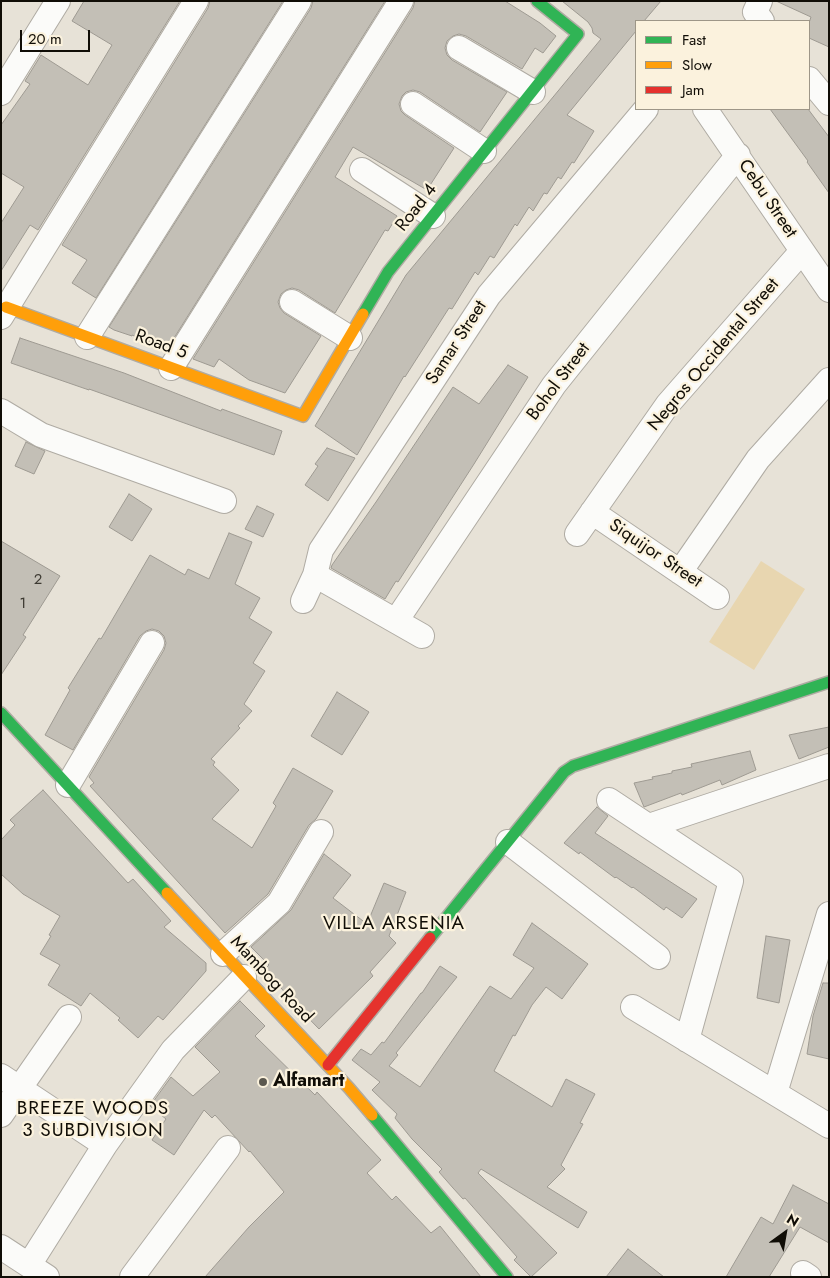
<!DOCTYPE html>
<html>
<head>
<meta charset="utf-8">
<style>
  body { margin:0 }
  #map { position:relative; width:830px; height:1278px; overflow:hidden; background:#e7e2d7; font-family:Jost,sans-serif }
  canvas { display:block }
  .frame { position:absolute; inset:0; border:2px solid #100d06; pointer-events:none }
  .legend { position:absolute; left:635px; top:20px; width:175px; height:90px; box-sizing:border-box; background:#fbf2dd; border:1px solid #9d9687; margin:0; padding:6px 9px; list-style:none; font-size:15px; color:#100d06 }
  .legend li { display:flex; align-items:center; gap:10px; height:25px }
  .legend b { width:25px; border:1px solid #9d9687 }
  .north { position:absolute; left:760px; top:1208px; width:50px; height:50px; -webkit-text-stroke:4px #fbf2dd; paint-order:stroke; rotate:32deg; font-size:14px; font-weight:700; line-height:20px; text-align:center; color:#100d06 }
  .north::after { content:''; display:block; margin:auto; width:18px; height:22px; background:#100d06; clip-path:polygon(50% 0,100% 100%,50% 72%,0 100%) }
  .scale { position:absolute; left:20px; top:30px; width:70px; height:22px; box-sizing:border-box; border:2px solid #100d06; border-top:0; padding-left:6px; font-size:15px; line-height:18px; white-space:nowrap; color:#100d06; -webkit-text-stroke:4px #fbf2dd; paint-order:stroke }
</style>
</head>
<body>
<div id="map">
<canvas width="830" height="1278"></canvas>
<div class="frame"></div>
<ul class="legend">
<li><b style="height:6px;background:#30b455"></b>Fast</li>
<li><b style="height:6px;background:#ff9f0a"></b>Slow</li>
<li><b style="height:6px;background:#e5322d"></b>Jam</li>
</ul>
<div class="north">N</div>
<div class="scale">20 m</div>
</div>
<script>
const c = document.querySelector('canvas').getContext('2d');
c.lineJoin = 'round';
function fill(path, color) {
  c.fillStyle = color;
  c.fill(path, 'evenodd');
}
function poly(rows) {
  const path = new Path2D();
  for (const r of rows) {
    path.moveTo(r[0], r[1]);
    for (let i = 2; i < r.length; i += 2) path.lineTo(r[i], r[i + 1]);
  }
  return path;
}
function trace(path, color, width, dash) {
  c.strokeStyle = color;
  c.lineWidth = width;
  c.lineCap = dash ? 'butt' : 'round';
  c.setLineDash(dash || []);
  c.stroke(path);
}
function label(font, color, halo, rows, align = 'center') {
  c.font = font + ' Jost,sans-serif';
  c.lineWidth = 4.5;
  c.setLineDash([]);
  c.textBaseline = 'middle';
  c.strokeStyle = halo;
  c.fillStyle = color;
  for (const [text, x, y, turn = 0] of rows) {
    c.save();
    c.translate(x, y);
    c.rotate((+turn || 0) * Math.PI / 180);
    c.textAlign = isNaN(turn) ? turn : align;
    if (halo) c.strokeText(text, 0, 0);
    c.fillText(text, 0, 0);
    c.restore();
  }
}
fill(poly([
  [761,561,805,589,754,670,709,642]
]), '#e8d6b0');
const building = poly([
  [84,1,180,1,38,230,30,225,1,271,1,223,24,187,1,173,1,125,30,84,25,81,41,55,88,85,112,45,72,21,84,1],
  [210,1,283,1,96,298,72,283,87,260,62,245,208,8,210,1],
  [313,1,385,1,169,346,167,345,164,348,132,335,132,336,114,330,109,327,311,8,313,1],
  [415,1,505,1,540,23,556,36,543,53,535,48,522,69,466,36,459,34,453,36,447,41,445,48,447,55,452,60,507,92,480,132,420,92,413,90,406,92,402,96,399,104,401,111,405,115,454,148,427,190,353,147,335,177,397,216,388,231,385,230,335,313,299,290,292,288,286,290,281,294,278,302,280,308,284,313,321,336,285,393,249,380,219,359,214,367,193,359,413,8,415,1],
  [562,1,661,1,644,21,636,21,636,31,567,115,594,131,574,163,572,162,561,179,558,177,547,194,544,193,533,211,529,207,517,226,515,224,494,258,490,256,478,275,475,272,452,309,449,308,405,377,404,376,357,455,315,426,406,275,601,39,593,33,592,28,588,22,562,1],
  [776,1,829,1,829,47,809,38,809,23,811,17,776,1],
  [770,109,808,109,829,137,829,193,807,162,808,161,770,109],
  [20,338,124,373,221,411,222,409,282,431,274,455,89,389,89,390,11,363,20,338],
  [508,365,528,377,474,464,398,582,396,581,385,599,331,568,332,565,376,502,453,387,479,404,508,365],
  [26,442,45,451,34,474,15,466,26,442],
  [327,448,355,458,328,501,305,485,318,466,315,464,327,448],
  [129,494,152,509,132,541,109,527,129,494],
  [257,506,274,514,263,537,245,529,257,506],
  [229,533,252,542,235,584,260,598,249,618,272,632,253,663,265,671,244,704,252,711,238,726,240,728,211,759,215,762,213,765,239,790,212,819,252,848,276,806,273,803,293,768,333,791,316,819,309,825,268,894,225,933,90,786,94,783,89,777,164,650,166,643,164,636,159,631,152,629,146,631,140,636,73,750,45,735,70,690,68,688,99,638,101,639,150,555,185,575,188,569,209,579,229,533],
  [1,541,60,576,23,635,26,637,1,675,1,541],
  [337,692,369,712,342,755,311,736,337,692],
  [829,727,829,747,799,759,789,735,829,727],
  [750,751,756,770,722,785,720,780,682,795,681,793,644,807,634,783,653,779,652,777,672,773,672,771,692,767,691,764,750,751],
  [43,790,128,883,133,879,171,921,164,927,206,963,206,971,163,1020,158,1016,138,1038,118,1020,120,1018,90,993,81,1006,48,985,60,965,40,954,51,936,49,935,60,916,23,894,1,874,1,840,15,825,10,820,43,790],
  [597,807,608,816,595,833,697,899,682,918,666,907,664,910,633,887,632,888,616,877,615,878,580,852,579,854,564,843,597,807],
  [324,854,351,875,333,898,367,924,384,883,406,892,389,936,396,943,370,972,373,976,319,1029,287,996,287,995,265,969,269,965,251,947,291,910,324,854],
  [532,923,588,964,562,999,546,987,532,1005,515,1036,513,1035,494,1071,552,1107,566,1079,595,1094,580,1123,583,1124,561,1165,565,1169,547,1187,587,1212,578,1228,481,1169,478,1173,557,1253,531,1277,514,1260,517,1257,465,1198,463,1199,453,1188,439,1172,442,1169,412,1139,395,1118,397,1114,372,1090,380,1082,352,1060,361,1049,371,1055,382,1042,384,1043,421,993,422,993,440,966,457,977,396,1053,398,1055,389,1066,420,1087,490,986,511,999,534,968,513,955,532,923],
  [766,936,790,940,779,1003,757,998,766,936],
  [823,983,829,983,829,1059,807,1054,813,1016,823,983],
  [240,1001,265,1026,255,1036,315,1095,317,1092,381,1160,367,1173,392,1200,396,1196,431,1233,440,1226,481,1277,205,1277,249,1227,284,1192,250,1151,249,1152,215,1115,212,1118,204,1110,174,1155,152,1140,166,1119,150,1106,171,1077,193,1096,220,1072,195,1047,240,1001],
  [793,1185,829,1204,829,1243,800,1227,769,1277,726,1277,761,1217,773,1224,793,1185],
  [628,1249,664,1277,606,1277,628,1249]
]);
fill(building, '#c3bfb6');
trace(building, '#9e9a92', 1);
const street = poly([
  [760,1,755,12,762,21],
  [459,48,533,92],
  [809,79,829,103],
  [1,93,58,1],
  [413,104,484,151],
  [705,109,829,290],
  [362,170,433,216],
  [292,302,350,338],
  [1,317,196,1],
  [87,337,299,1],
  [171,368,401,1],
  [1,411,41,435,224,501],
  [592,512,717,597],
  [577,534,668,404,802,251],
  [680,572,758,459,829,380],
  [315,575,422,636],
  [303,601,315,575,321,550,489,295,646,109],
  [396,621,554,385,738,155],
  [68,785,152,643],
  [609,800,731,881,687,1040],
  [649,826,829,766],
  [508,842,658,957],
  [223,954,279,903,321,832],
  [633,1007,829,1126],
  [1,1076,105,1145],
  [775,1093,829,914],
  [1,1115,69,1017],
  [1,1247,47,1277],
  [29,1265,105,1145,173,1050,244,977],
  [803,1273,809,1277],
  [132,1277,228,1148]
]);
const fast = poly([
  [363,314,388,272,578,34,537,1],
  [1,713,167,893],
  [430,938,564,772,573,766,829,682],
  [372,1115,507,1277]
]);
const slow = poly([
  [6,307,303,416,363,314],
  [167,893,349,1088,372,1115]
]);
const jam = poly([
  [328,1065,430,938]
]);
trace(street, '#afaba3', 26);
trace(fast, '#afaba3', 14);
trace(slow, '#afaba3', 14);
trace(jam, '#afaba3', 14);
trace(street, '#fbfbf9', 24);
trace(fast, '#30b455', 11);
trace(slow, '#ff9f0a', 11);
trace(jam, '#e5322d', 11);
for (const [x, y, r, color] of [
  [263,1082,5,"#5b584f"]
]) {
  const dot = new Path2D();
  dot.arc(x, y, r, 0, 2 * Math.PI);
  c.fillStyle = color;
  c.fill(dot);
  trace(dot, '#fbf2dd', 2);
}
label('15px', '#3d3a32', null, [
  ["2",38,580],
  ["1",23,604]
]);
label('18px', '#100d06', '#fbf2dd', [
  ["Cebu Street",767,199,56],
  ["Road 4",417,208,-52],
  ["Samar Street",457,343,-57],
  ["Road 5",161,345,20],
  ["Negros Occidental Street",714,355,-50],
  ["Bohol Street",559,382,-53],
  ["Siquijor Street",655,554,34],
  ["Mambog Road",271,980,47]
]);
label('bold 18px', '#100d06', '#fbf2dd', [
  ["Alfamart",273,1082]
], 'left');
c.letterSpacing = '1px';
label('19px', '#100d06', '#fbf2dd', [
  ["VILLA ARSENIA",394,924],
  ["BREEZE WOODS",93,1109],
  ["3 SUBDIVISION",93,1131]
]);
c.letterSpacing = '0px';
</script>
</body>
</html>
